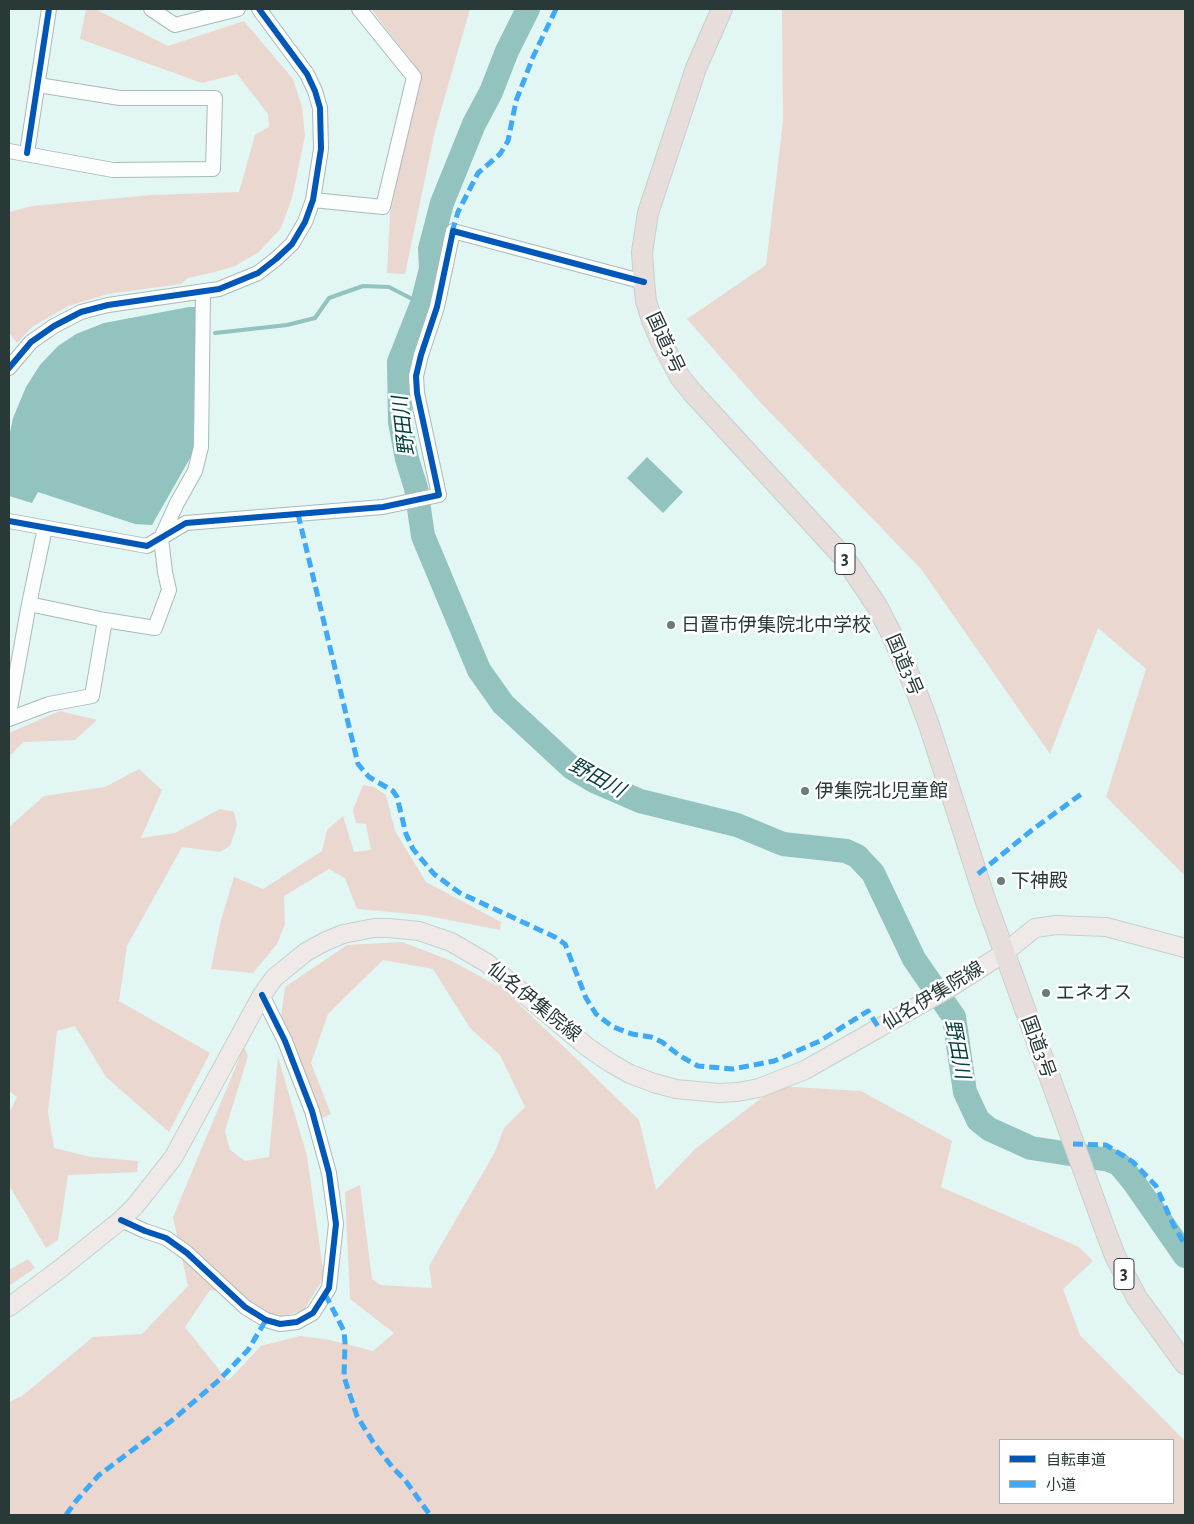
<!DOCTYPE html>
<html>
<head>
<meta charset="utf-8">
<style>
  body { margin:0 }
  #map { position:relative; width:1194px; height:1524px; overflow:hidden; background:#e2f6f4; font-family:"Alegreya Sans","Noto Sans JP",sans-serif }
  canvas { display:block }
  .frame { position:absolute; inset:0; border:10px solid #283938; pointer-events:none }
  .legend { position:absolute; left:999px; top:1439px; width:175px; height:65px; box-sizing:border-box; background:#fff; border:1px solid #a9b0af; margin:0; padding:6px 9px; list-style:none; font-size:15px; color:#283938 }
  .legend li { display:flex; align-items:center; gap:10px; height:25px }
  .legend b { width:25px; border:1px solid #a9b0af }
</style>
</head>
<body>
<div id="map">
<canvas width="1194" height="1524"></canvas>
<div class="frame"></div>
<ul class="legend">
<li><b style="height:6px;background:#0057b8"></b>自転車道</li>
<li><b style="height:6px;background:#3fa9f5"></b>小道</li>
</ul>
</div>
<script>
const c = document.querySelector('canvas').getContext('2d');
c.lineJoin = 'round';
function fill(path, color) {
  c.fillStyle = color;
  c.fill(path, 'evenodd');
}
function poly(rows) {
  const path = new Path2D();
  for (const r of rows) {
    path.moveTo(r[0], r[1]);
    for (let i = 2; i < r.length; i += 2) path.lineTo(r[i], r[i + 1]);
  }
  return path;
}
function trace(path, color, width, dash) {
  c.strokeStyle = color;
  c.lineWidth = width;
  c.lineCap = dash ? 'butt' : 'round';
  c.setLineDash(dash || []);
  c.stroke(path);
}
function label(font, color, halo, rows, align = 'center') {
  c.font = font + ' "Alegreya Sans","Noto Sans JP",sans-serif';
  c.lineWidth = 5;
  c.setLineDash([]);
  c.textBaseline = 'middle';
  c.strokeStyle = halo;
  c.fillStyle = color;
  for (const [text, x, y, turn = 0] of rows) {
    c.save();
    c.translate(x, y);
    c.rotate((+turn || 0) * Math.PI / 180);
    c.textAlign = isNaN(turn) ? turn : align;
    if (halo) c.strokeText(text, 0, 0);
    c.fillText(text, 0, 0);
    c.restore();
  }
}
fill(poly([
  [86,9,95,9,168,46,244,21,293,79,302,107,305,136,292,198,281,228,259,252,235,266,215,272,188,278,181,284,108,294,68,306,32,327,17,343,9,333,9,212,32,206,152,195,239,192,255,135,269,127,268,114,237,74,202,83,80,39],
  [371,9,470,9,435,131,405,274,387,273,390,213,421,74],
  [782,9,1185,9,1185,876,1106,797,1146,669,1098,628,1050,754,921,569,759,401,687,319,766,265,783,121],
  [60,711,97,720,75,740,23,742,9,757,9,733],
  [139,769,162,790,141,838,175,833,220,809,234,812,237,825,230,846,220,852,182,847,127,946,119,1001,210,1053,169,1132,106,1077,75,1026,57,1031,48,1112,54,1148,91,1157,138,1161,137,1172,68,1175,58,1240,46,1248,9,1185,9,1113,17,1097,9,1091,9,827,44,796,105,787],
  [363,785,374,787,386,795,395,831,426,882,501,922,500,930,423,915,357,909,345,878,329,869,284,896,285,924,277,944,253,973,211,969,221,920,234,877,263,889,322,851,327,830,343,816,354,852,371,850,366,824,356,823,353,810],
  [402,942,452,961,503,989,584,1066,639,1120,656,1190,695,1149,777,1086,861,1091,952,1141,941,1187,1079,1247,1093,1261,1063,1289,1080,1335,1185,1441,1185,1515,9,1515,9,1402,22,1396,93,1337,142,1334,188,1286,173,1217,244,1047,248,1056,225,1131,230,1150,245,1161,269,1157,278,1057,307,1156,324,1277,304,1310,278,1317,260,1309,240,1295,210,1290,185,1327,228,1381,261,1346,300,1336,330,1340,373,1351,394,1333,350,1299,345,1192,360,1185,372,1279,380,1285,432,1288,429,1266,495,1152,504,1128,525,1107,500,1055,470,1028,433,969,383,960,328,1014,311,1063,331,1114,322,1118,281,1017,285,987,347,945],
  [1000,1440,1173,1440,1173,1503,1000,1503],
  [28,1259,35,1268,9,1286,9,1270]
]), '#ead7d0');
fill(poly([
  [189,307,197,307,193,453,152,525,135,524,38,492,32,503,9,496,9,437,13,418,26,387,40,365,58,346,76,334,104,323],
  [647,457,683,492,663,513,627,478]
]), '#92c3bf');
trace(poly([
  [215,333,287,325,315,318,329,298,363,286,389,287,422,304]
]), '#92c3bf', 4);
trace(poly([
  [528,9,507,51,491,92,474,124,442,203,430,249,431,269,422,304,399,362,400,422,407,459,416,488,423,536,479,670,503,704,572,768,594,781,640,801,737,825,783,844,846,851,857,856,873,873,914,959,954,1017,965,1092,978,1120,989,1129,1031,1148,1109,1160,1119,1164,1133,1181,1185,1256]
]), '#92c3bf', 24);
const minor = poly([
  [151,9,175,25,238,9],
  [9,151,113,170,213,169,215,98,120,98,38,85],
  [27,153,49,9],
  [313,200,383,207,414,77,359,9],
  [9,368,31,342,54,326,81,312,108,305,219,289,258,273,276,259,292,244,305,222,313,200,321,149,320,108,315,91,307,74,259,9],
  [9,521,147,546,186,523,383,507,439,495,417,393,416,376,421,355,437,307,453,231,644,282],
  [29,604,105,620],
  [9,714,29,604,45,528],
  [9,719,49,704,92,696,105,620,155,628,169,590,165,572,161,538,177,503,195,471,201,447,203,292],
  [121,1220,145,1231,166,1238,187,1253,245,1307,266,1320,280,1324,297,1322,313,1313,329,1288,336,1224,329,1173,312,1111,285,1041,262,995]
]);
const major = poly([
  [9,1307,60,1269,121,1220,135,1206,173,1158,262,995,274,978,306,952,324,942,343,934,374,928,389,928,419,931,451,942,487,963,586,1046,609,1062,630,1074,654,1083,676,1089,719,1093,737,1092,759,1088,805,1070,951,987,1004,953,1035,928,1056,925,1106,927,1185,948]
]);
const highway = poly([
  [722,9,696,68,648,213,642,252,644,282,646,301,652,320,660,339,680,377,692,392,846,560,877,606,891,633,917,693,929,725,985,899,1107,1235,1116,1258,1137,1298,1185,1364]
]);
trace(minor, '#a9bab9', 16);
trace(major, '#c6d0cf', 20);
trace(highway, '#c6d0cf', 22);
trace(minor, '#fbfefd', 14);
trace(major, '#efeae8', 18);
trace(highway, '#e7ddda', 20);
trace(poly([
  [452,232,458,212,478,173,500,154,508,141,516,101,533,57,556,9],
  [298,514,358,764,369,777,393,791,397,797,406,834,413,849,434,874,460,893,555,937,565,944,586,998,596,1014,613,1027,632,1034,651,1037,662,1042,680,1056,698,1066,733,1069,774,1061,820,1041,868,1011,879,1028],
  [978,874,1032,830,1084,792],
  [1073,1144,1106,1145,1133,1162,1156,1186,1173,1224,1185,1245],
  [325,1294,344,1331,345,1343,344,1377,357,1416,373,1442,393,1468,405,1480,430,1515],
  [66,1515,76,1501,99,1475,175,1418,219,1380,248,1350,266,1320]
]), '#3fa9f5', 5, [10, 5]);
trace(poly([
  [27,153,49,9],
  [9,368,31,342,54,326,81,312,108,305,219,289,258,273,276,259,292,244,305,222,313,200,321,149,320,108,315,91,307,74,259,9],
  [9,521,147,546,186,523,383,507,439,495,417,393,416,376,421,355,437,307,453,231,644,282],
  [121,1220,145,1231,166,1238,187,1253,245,1307,266,1320,280,1324,297,1322,313,1313,329,1288,336,1224,329,1173,312,1111,285,1041,262,995]
]), '#0057b8', 6);
for (const [x, y, r, color] of [
  [671,625,5,"#697b7a"],
  [805,791,5,"#697b7a"],
  [1001,881,5,"#697b7a"],
  [1046,993,5,"#697b7a"]
]) {
  const dot = new Path2D();
  dot.arc(x, y, r, 0, 2 * Math.PI);
  c.fillStyle = color;
  c.fill(dot);
  trace(dot, '#fff', 2);
}
for (const [x, y, w] of [
  [845,559,20],
  [1124,1274,20]
]) {
  const box = new Path2D();
  box.roundRect(x - w / 2, y - 15.5, w, 31, 4);
  c.fillStyle = '#fff';
  c.fill(box);
  trace(box, '#283938', 1);
}
label('bold 18px', '#283938', null, [
  ["3",845,559],
  ["3",1124,1274]
]);
label('19px', '#283938', '#fff', [
  ["国道3号",665,343,65],
  ["国道3号",904,665,67],
  ["仙名伊集院線",933,996,-31],
  ["仙名伊集院線",534,1002,39],
  ["国道3号",1038,1047,70]
]);
label('19px', '#283938', '#fff', [
  ["日置市伊集院北中学校",681,625],
  ["伊集院北児童館",815,791],
  ["下神殿",1011,881],
  ["エネオス",1056,993]
], 'left');
label('italic 20px', '#07423e', '#fff', [
  ["野田川",404,426,-97],
  ["野田川",597,778,29],
  ["野田川",957,1049,79]
]);
</script>
</body>
</html>
